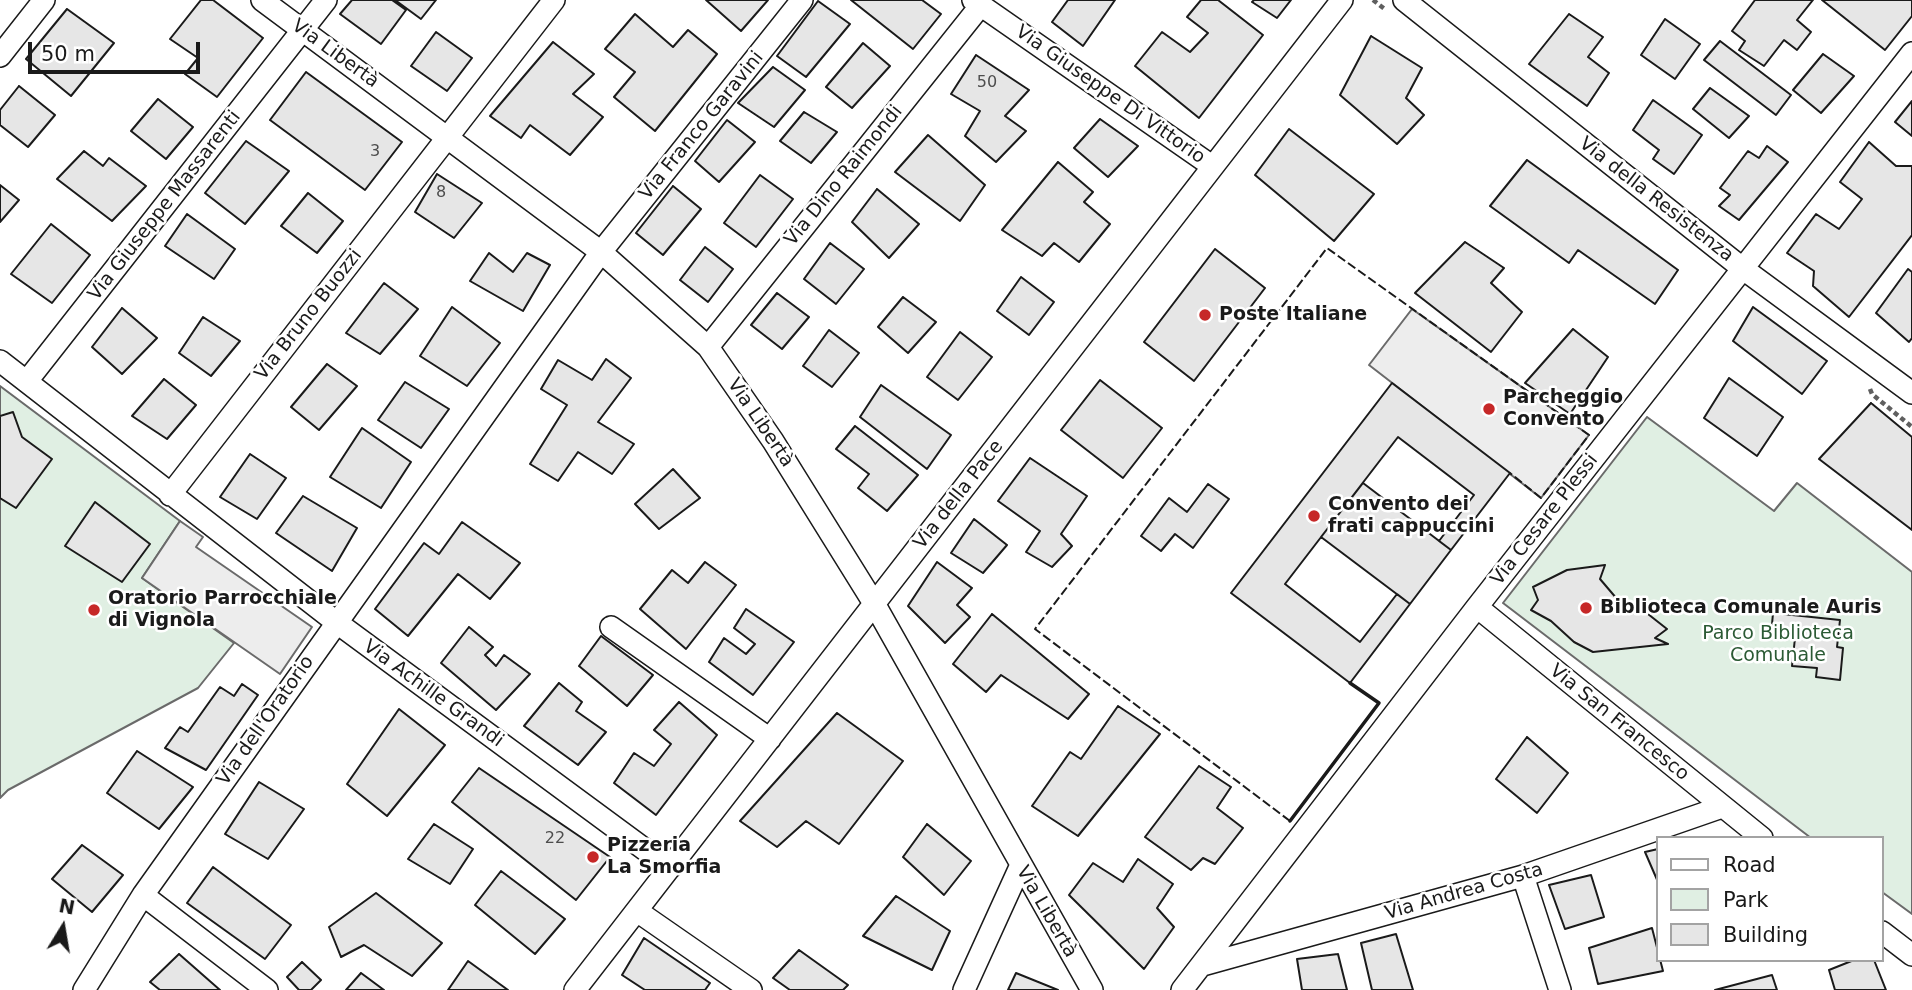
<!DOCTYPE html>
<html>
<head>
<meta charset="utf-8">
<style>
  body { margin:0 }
  #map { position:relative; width:1912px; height:990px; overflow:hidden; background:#fff; font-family:"DejaVu Sans",sans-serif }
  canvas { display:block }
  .legend { position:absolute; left:1656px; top:836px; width:228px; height:126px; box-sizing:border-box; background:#fff; border:2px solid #a3a3a3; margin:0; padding:9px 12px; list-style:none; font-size:21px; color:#1a1a1a }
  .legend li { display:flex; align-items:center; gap:14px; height:35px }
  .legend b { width:35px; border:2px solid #a3a3a3 }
  .north { position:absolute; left:28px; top:892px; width:70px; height:70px; -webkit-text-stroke:5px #fff; paint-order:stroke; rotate:11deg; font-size:19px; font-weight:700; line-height:28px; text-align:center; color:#1a1a1a }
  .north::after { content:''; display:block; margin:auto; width:24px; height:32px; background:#1a1a1a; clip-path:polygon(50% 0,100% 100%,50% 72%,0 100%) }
  .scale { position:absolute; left:28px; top:42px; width:172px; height:32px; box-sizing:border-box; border:4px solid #1a1a1a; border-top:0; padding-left:9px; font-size:21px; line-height:24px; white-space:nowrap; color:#1a1a1a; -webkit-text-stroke:5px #fff; paint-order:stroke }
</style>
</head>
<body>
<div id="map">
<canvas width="1912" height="990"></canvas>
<ul class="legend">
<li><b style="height:9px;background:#fff"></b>Road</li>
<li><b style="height:19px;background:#e0efe3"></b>Park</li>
<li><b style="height:19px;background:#e6e6e6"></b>Building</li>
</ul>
<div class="north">N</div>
<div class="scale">50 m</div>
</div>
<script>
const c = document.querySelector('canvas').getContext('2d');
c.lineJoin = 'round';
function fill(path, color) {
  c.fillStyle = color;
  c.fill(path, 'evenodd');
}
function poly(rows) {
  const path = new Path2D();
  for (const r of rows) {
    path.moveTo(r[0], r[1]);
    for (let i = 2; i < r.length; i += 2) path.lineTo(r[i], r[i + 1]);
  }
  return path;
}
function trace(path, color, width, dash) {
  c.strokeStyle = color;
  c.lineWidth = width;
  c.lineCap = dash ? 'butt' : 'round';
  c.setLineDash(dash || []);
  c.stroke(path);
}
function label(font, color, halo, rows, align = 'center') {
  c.font = font + ' "DejaVu Sans",sans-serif';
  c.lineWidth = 5;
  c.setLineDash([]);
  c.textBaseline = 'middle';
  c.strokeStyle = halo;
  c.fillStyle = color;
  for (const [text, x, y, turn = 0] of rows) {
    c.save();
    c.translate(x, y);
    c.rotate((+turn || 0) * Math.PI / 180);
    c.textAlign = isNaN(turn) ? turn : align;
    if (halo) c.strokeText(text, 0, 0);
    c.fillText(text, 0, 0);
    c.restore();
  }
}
const green = poly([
  [0,386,180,521,142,578,234,643,198,688,8,790,0,798,0,386],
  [1647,417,1774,511,1797,483,1912,572,1912,914,1882,892,1882,838,1811,838,1503,603,1647,417]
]);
fill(green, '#e0efe3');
trace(green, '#6a6a6a', 2);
const parking = poly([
  [1412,309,1589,435,1541,498,1369,365,1412,309],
  [180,521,203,537,196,547,312,627,280,674,142,578,180,521]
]);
fill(parking, '#ededed');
trace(parking, '#6a6a6a', 2);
const building = poly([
  [201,0,213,0,263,38,217,97,185,74,198,58,170,39,201,0],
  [352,0,392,0,406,10,381,44,340,14,352,0],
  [395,0,436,0,421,19,395,0],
  [706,0,768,0,741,31,706,0],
  [851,0,922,0,941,14,913,49,851,0],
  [1068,0,1115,0,1083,46,1052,22,1068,0],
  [1201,0,1218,0,1263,35,1199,118,1135,66,1162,32,1190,52,1208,33,1187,17,1201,0],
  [1254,0,1291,0,1277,18,1252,2,1254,0],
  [1755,0,1813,0,1797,20,1811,32,1797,50,1784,40,1764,66,1739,50,1745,41,1732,31,1755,0],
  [1822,0,1912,0,1912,16,1885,50,1822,0],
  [818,1,850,24,806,77,777,56,818,1],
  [67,9,114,43,71,96,26,59,67,9],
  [635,14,673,47,688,30,717,54,655,131,614,97,635,72,605,49,635,14],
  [1569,14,1603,37,1588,57,1609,73,1587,106,1529,64,1569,14],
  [1665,19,1700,44,1675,79,1641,55,1665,19],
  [436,32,472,58,447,91,411,66,436,32],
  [1371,36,1422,68,1406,98,1424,115,1397,144,1340,95,1371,36],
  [1720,41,1791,95,1776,115,1704,60,1720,41],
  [553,42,594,74,573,94,603,117,570,155,530,125,521,138,490,116,553,42],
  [863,43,890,66,852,108,826,87,863,43],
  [1823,54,1854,76,1821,113,1793,90,1823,54],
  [976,55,1029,90,1005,116,1026,131,996,162,965,136,980,111,951,94,976,55],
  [773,67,805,90,774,127,738,103,773,67],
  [306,72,402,142,365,190,270,120,306,72],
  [19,86,55,115,28,147,0,125,0,110,19,86],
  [1710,88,1749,116,1729,138,1693,109,1710,88],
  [158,99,193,127,166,159,131,131,158,99],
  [1653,100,1702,135,1674,174,1653,159,1659,150,1633,130,1653,100],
  [1912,101,1912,136,1895,122,1912,101],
  [804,112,837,132,811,163,780,141,804,112],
  [1100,119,1138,146,1108,177,1074,148,1100,119],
  [727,120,755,142,719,182,695,161,727,120],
  [1289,129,1374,194,1334,241,1255,175,1289,129],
  [928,135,985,185,960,221,895,172,928,135],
  [246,141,289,171,245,224,205,193,246,141],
  [1869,142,1896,166,1912,166,1912,235,1849,317,1813,286,1814,271,1787,253,1816,214,1839,229,1862,199,1840,182,1869,142],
  [1767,146,1788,162,1739,220,1719,206,1730,195,1720,188,1748,151,1759,158,1767,146],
  [84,151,103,166,109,158,146,186,112,221,57,179,84,151],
  [1527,160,1678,270,1655,304,1578,250,1569,263,1490,206,1527,160],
  [1058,162,1093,192,1084,202,1110,224,1079,262,1054,243,1042,256,1002,230,1058,162],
  [437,174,482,203,454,238,415,212,437,174],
  [760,175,793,199,756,247,724,223,760,175],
  [0,185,19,200,0,222,0,185],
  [673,186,701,209,663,255,636,233,673,186],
  [877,189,919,224,889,258,852,222,877,189],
  [308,193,343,221,317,253,281,226,308,193],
  [187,214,235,249,214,279,165,246,187,214],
  [51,224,90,255,52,303,11,274,51,224],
  [1465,242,1504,268,1491,283,1522,312,1491,352,1415,293,1465,242],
  [830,243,864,269,836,304,804,279,830,243],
  [705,247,733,269,708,302,680,280,705,247],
  [1215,249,1265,288,1194,381,1144,342,1215,249],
  [489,253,513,272,527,253,550,265,523,311,470,281,489,253],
  [1908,269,1912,272,1912,338,1909,342,1876,313,1908,269],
  [1021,277,1054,302,1029,335,997,311,1021,277],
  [384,283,418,309,380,354,346,333,384,283],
  [777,293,809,317,782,349,751,325,777,293],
  [903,297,936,322,908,353,878,327,903,297],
  [452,307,500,343,467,386,420,356,452,307],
  [1753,307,1827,361,1802,394,1733,341,1753,307],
  [122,308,157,338,122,374,92,347,122,308],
  [203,317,240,341,211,376,179,353,203,317],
  [1573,329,1608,357,1570,414,1525,383,1573,329],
  [829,330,859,353,832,387,803,366,829,330],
  [960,332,992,357,958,400,927,377,960,332],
  [606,359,631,378,598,422,634,444,612,474,578,452,558,481,530,464,567,405,541,389,558,360,592,380,606,359],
  [327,364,357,386,319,430,291,407,327,364],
  [1729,378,1783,417,1757,456,1704,418,1729,378],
  [164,379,196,405,167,439,132,416,164,379],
  [1100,380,1162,428,1123,478,1061,430,1100,380],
  [405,382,449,409,421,448,378,420,405,382],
  [1392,383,1510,473,1451,550,1439,541,1474,495,1398,437,1285,584,1360,642,1397,594,1410,604,1350,683,1231,593,1392,383],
  [881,385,951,435,927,469,860,417,881,385],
  [1871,403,1912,437,1912,530,1819,459,1871,403],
  [13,412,22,437,52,459,16,508,0,498,0,416,13,412],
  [855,426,918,475,887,511,858,488,869,474,836,449,855,426],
  [362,428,411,462,381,508,330,477,362,428],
  [250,454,286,478,257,519,220,497,250,454],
  [1030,458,1087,496,1061,534,1072,546,1052,567,1026,552,1040,531,998,501,1030,458],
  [673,469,700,498,659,529,635,504,673,469],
  [1363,483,1451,550,1410,604,1321,537,1363,483],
  [1208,484,1229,499,1193,548,1175,534,1161,551,1141,536,1169,498,1187,512,1208,484],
  [303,496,357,528,332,571,276,533,303,496],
  [95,502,150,544,122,582,65,546,95,502],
  [974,519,1007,545,983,573,951,553,974,519],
  [462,522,520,563,490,599,458,574,408,636,375,609,424,543,439,554,462,522],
  [705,562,736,585,686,649,640,609,672,570,688,583,705,562],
  [937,562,972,588,957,605,970,617,945,643,908,606,937,562],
  [1605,565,1600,579,1623,606,1634,603,1667,629,1655,638,1668,644,1593,652,1574,642,1551,621,1531,610,1538,600,1533,587,1567,570,1605,565],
  [746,609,794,642,753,695,709,662,724,638,746,654,755,644,734,628,746,609],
  [1773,613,1840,620,1837,647,1843,648,1840,680,1816,677,1817,668,1792,666,1795,638,1771,636,1773,613],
  [992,614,1089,694,1068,719,1001,675,986,692,953,664,992,614],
  [469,627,493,647,485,655,496,666,504,655,530,674,496,710,441,663,469,627],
  [601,636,653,675,627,706,579,666,601,636],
  [559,683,582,702,576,711,606,732,578,765,524,726,559,683],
  [242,684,258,695,206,770,165,748,180,727,188,732,220,687,234,696,242,684],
  [679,702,717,735,656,815,614,783,634,753,654,766,671,744,654,730,679,702],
  [1118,706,1160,734,1078,836,1032,806,1070,752,1081,759,1118,706],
  [399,709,445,745,387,816,347,784,399,709],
  [837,713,903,761,839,844,806,821,777,847,740,821,837,713],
  [1527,737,1568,773,1537,813,1496,779,1527,737],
  [137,751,193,787,159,829,107,793,137,751],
  [1199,766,1231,787,1217,808,1243,828,1215,864,1203,858,1191,870,1145,837,1199,766],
  [479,768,610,857,576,900,452,802,479,768],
  [259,782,304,809,268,859,225,834,259,782],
  [434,824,473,849,450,884,408,859,434,824],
  [927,824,971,861,944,895,903,857,927,824],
  [82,845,123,875,92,912,52,879,82,845],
  [1658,849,1658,882,1645,852,1658,849],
  [1138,859,1173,884,1157,908,1174,927,1144,969,1069,895,1093,863,1123,882,1138,859],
  [213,867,291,925,265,959,187,903,213,867],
  [501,871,565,919,535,954,475,905,501,871],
  [1591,875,1604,917,1565,929,1549,885,1591,875],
  [376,893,442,943,412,976,364,945,341,957,329,927,376,893],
  [896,896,950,931,932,970,863,936,896,896],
  [1652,928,1663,971,1598,984,1589,948,1652,928],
  [1396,934,1413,990,1372,990,1361,943,1396,934],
  [644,938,710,983,705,990,645,990,622,975,644,938],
  [799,950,848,985,843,990,790,990,773,978,799,950],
  [179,954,220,990,160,990,150,982,179,954],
  [1338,954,1347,990,1302,990,1297,959,1338,954],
  [1854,960,1874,960,1886,990,1835,990,1829,970,1854,960],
  [468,961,508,990,448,990,468,961],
  [302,962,321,980,311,990,299,990,287,977,302,962],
  [361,973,384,990,346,990,361,973],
  [1016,973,1058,990,1008,990,1016,973],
  [1772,975,1777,990,1715,990,1772,975]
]);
fill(building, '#e6e6e6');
trace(building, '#1a1a1a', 2);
const street = poly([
  [262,0,601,252,708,347,773,441,875,605,1092,990],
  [973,0,1212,166],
  [1404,0,1742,268,1912,393],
  [0,56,44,0],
  [708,347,981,5],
  [0,361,336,622,670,868],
  [27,381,326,0],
  [170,495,554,0],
  [1477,607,1762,838],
  [611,627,770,739],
  [1523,876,1560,990],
  [143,895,267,990],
  [637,911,751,990],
  [1882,932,1912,955],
  [1203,965,1523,876,1722,807],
  [84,990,143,895,601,252,802,0],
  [575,990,1342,0],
  [964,990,1020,867],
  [1182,990,1477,607,1912,53]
]);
trace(street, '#1a1a1a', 24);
trace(poly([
  [1373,0,1386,10],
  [1870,389,1872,394,1912,427]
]), '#5f5f5f', 4.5, [5, 3.5]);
trace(street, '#fff', 21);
trace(poly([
  [1290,821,1035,629,1327,248,1589,435,1541,498,1510,473]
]), '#1a1a1a', 2, [9, 3.5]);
trace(poly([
  [1290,821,1379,703,1350,683]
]), '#1a1a1a', 3.5);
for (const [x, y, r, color] of [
  [1205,315,7,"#c62828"],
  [1489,409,7,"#c62828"],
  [1314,516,7,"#c62828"],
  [1586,608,7,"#c62828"],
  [94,610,7,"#c62828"],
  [593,857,7,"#c62828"]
]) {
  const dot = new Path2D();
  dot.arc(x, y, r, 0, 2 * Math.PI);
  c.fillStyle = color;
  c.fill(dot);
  trace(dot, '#fff', 2.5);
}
label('16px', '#4d4d4d', null, [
  ["50",987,83],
  ["3",375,152],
  ["8",441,193],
  ["22",555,839]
]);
label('19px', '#1a1a1a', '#fff', [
  ["Via Libertà",335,54,36],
  ["Via Giuseppe Di Vittorio",1110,95,35],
  ["Via Franco Garavini",702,126,-51],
  ["Via Dino Raimondi",844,176,-51],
  ["Via della Resistenza",1656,200,38],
  ["Via Giuseppe Massarenti",165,206,-52],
  ["Via Bruno Buozzi",309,315,-52],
  ["Via Libertà",760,423,56],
  ["Via della Pace",959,495,-52],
  ["Via Cesare Plessi",1545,520,-52],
  ["Via Achille Grandi",433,694,36],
  ["Via dell'Oratorio",266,721,-55],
  ["Via San Francesco",1619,723,39],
  ["Via Andrea Costa",1464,892,-16],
  ["Via Libertà",1046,912,60]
]);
label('bold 19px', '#1a1a1a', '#fff', [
  ["Poste Italiane",1219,315],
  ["Parcheggio",1503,398],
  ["Convento",1503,420],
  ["Convento dei",1328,505],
  ["frati cappuccini",1328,527],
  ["Oratorio Parrocchiale",108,599],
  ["di Vignola",108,621],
  ["Biblioteca Comunale Auris",1600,608],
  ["Pizzeria",607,846],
  ["La Smorfia",607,868]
], 'left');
label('19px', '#2b5a34', '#fff', [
  ["Parco Biblioteca",1778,634],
  ["Comunale",1778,656]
]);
</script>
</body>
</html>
